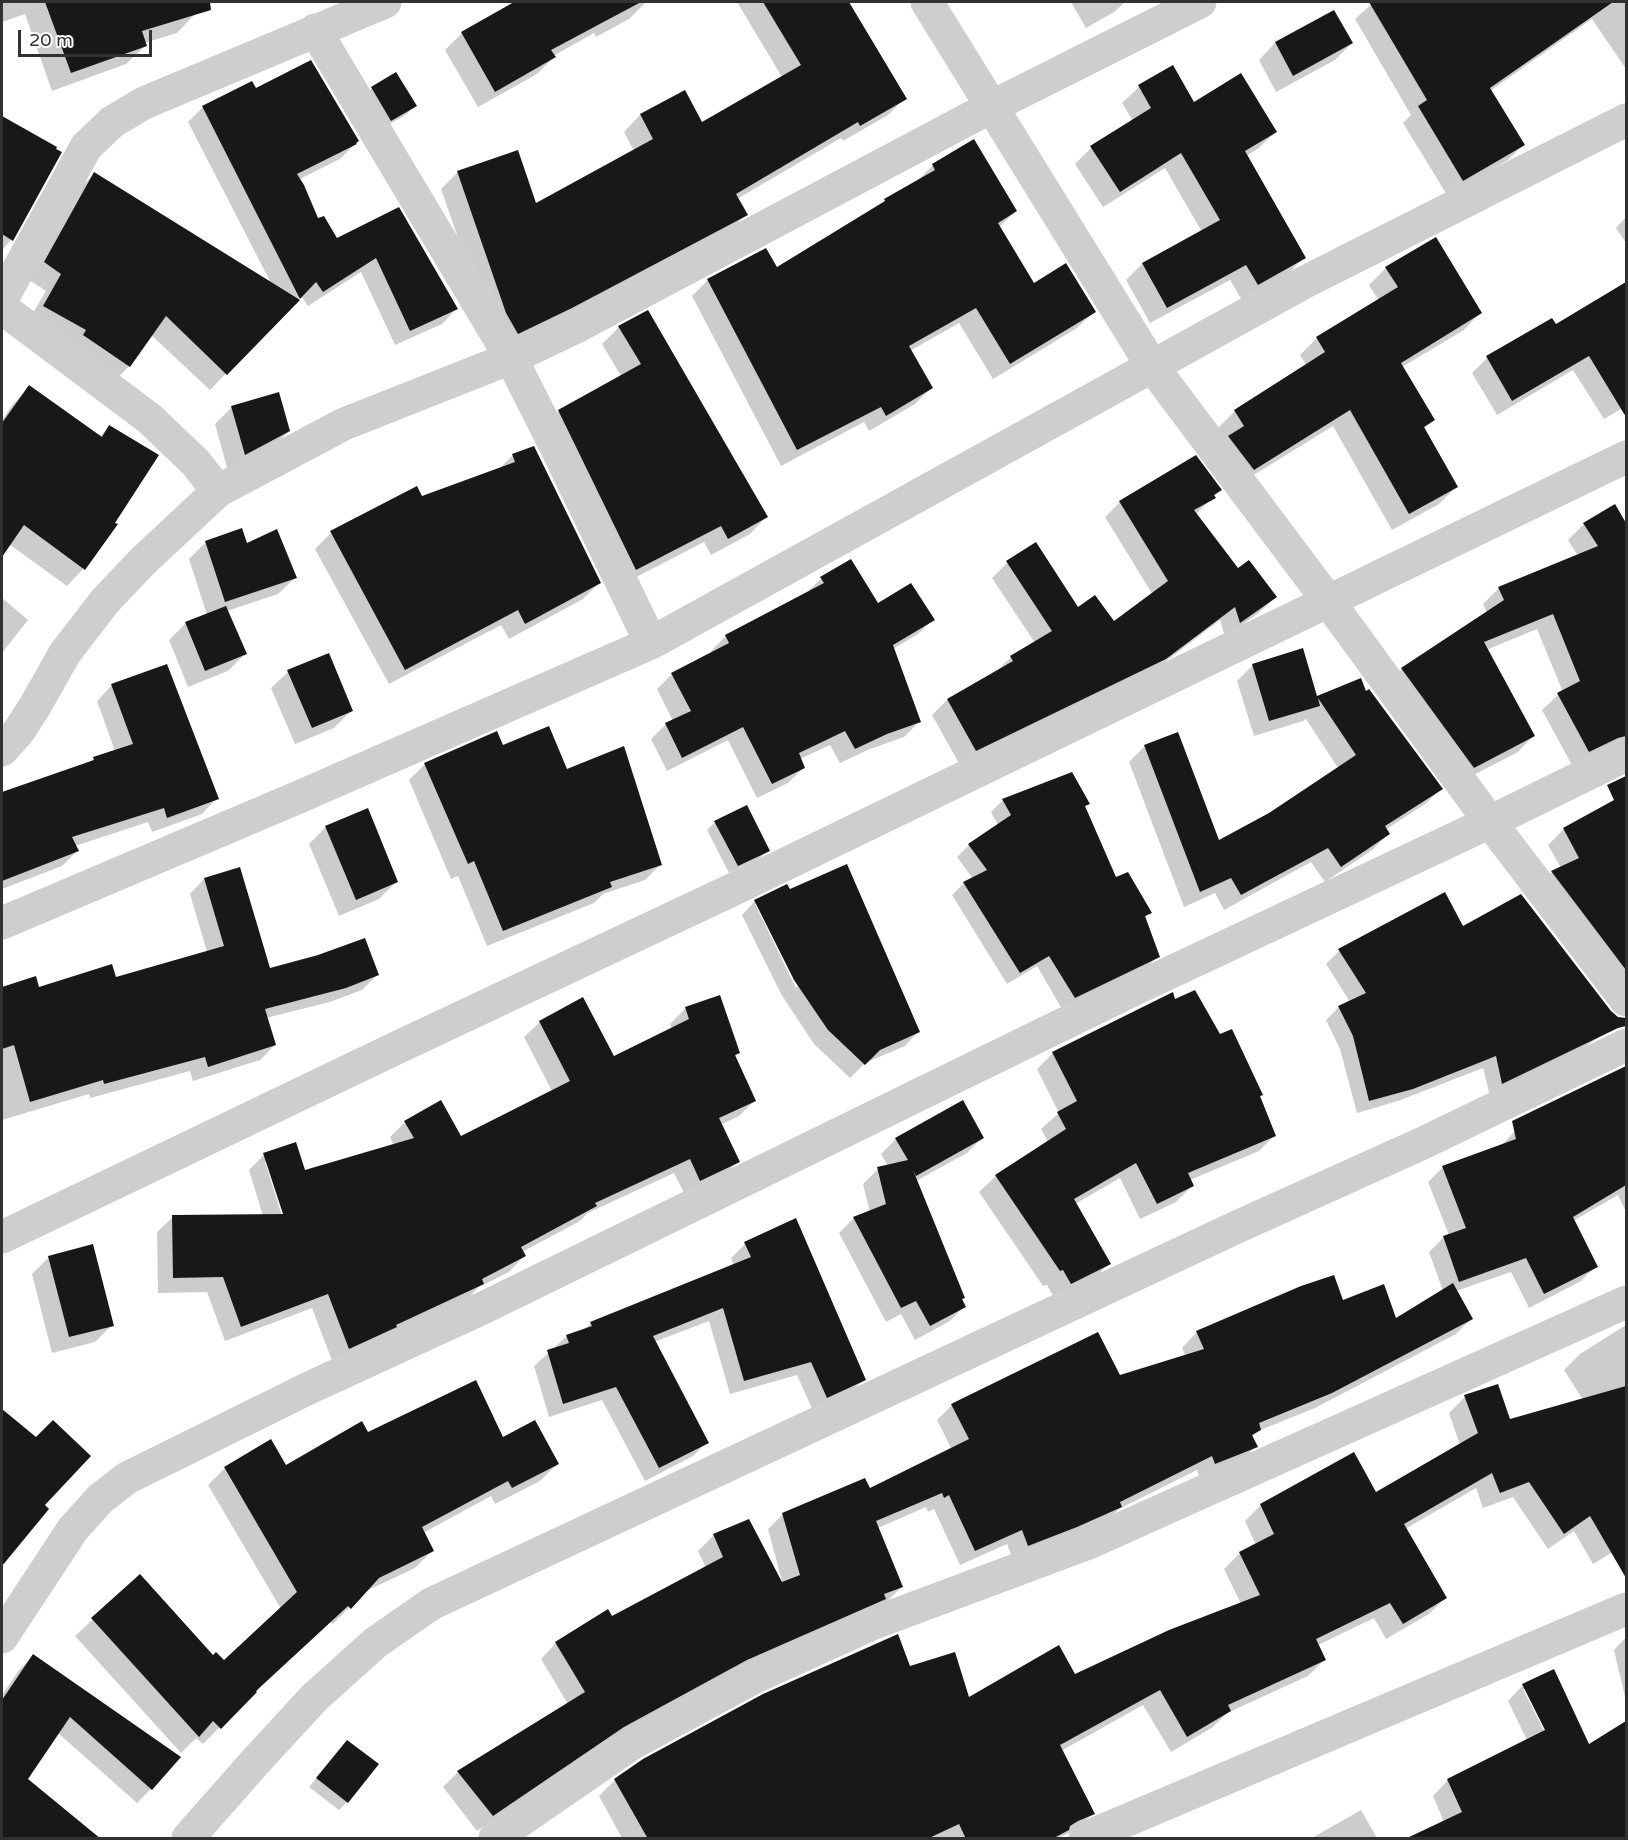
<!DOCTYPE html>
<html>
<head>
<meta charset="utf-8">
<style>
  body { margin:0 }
  #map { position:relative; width:1628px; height:1840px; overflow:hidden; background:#fff; font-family:"Varela Round",sans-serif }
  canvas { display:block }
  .frame { position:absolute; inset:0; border:3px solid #313131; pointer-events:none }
  .scale { position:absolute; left:18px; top:30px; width:134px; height:27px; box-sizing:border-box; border:3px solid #313131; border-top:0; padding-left:8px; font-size:18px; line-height:21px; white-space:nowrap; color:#313131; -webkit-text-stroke:4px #fff; paint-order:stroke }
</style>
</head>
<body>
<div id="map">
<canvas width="1628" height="1840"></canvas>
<div class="frame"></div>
<div class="scale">20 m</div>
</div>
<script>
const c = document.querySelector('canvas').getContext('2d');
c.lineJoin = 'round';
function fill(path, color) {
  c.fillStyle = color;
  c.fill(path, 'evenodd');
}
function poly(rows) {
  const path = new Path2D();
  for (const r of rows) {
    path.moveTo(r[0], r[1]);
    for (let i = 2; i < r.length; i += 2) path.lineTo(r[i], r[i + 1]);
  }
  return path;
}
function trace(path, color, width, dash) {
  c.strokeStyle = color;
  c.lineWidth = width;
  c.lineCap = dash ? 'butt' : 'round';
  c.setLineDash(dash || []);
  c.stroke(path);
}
fill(poly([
  [2,2,191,2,195,14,177,33,144,43,145,46,126,64,52,91,25,14,2,22],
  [517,2,646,2,629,19,596,37,594,33,553,56,554,57,537,74,478,107,445,50,462,33],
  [737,2,850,2,848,3,905,98,888,115,843,141,841,138,737,199,746,215,729,231,501,349,490,330,441,189,458,172,535,206,634,151,624,132,640,115,684,92,702,124,782,77],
  [1071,2,1125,2,1114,12,1086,28],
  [1374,2,1626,2,1626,69,1592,19,1490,91,1523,145,1508,160,1447,195,1403,123,1411,115,1355,19],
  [1334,12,1352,43,1335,60,1276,92,1259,60,1275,43],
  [1172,67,1193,104,1275,132,1259,148,1246,156,1304,257,1288,274,1242,300,1230,280,1150,323,1126,280,1142,264,1202,232,1165,168,1103,207,1075,164,1091,148,1133,121,1122,103,1139,87],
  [252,83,255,90,355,144,340,159,298,180,318,220,337,240,399,209,456,309,442,324,395,345,361,272,308,306,301,296,210,390,151,335,129,366,113,383,27,323,46,291,28,279,77,191,94,174,271,283,188,122,203,107],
  [372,88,415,105,407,114,383,128,364,96],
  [2,117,55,148,54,150,60,153,11,240,2,250],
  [974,141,1016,211,999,227,1033,285,1094,312,1077,328,993,379,959,323,910,351,932,387,915,404,869,431,864,422,781,466,692,296,708,280,777,269,879,207,885,201,916,182,933,165],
  [1626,217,1626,243,1616,228],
  [1386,268,1480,313,1464,330,1402,367,1433,420,1423,429,1456,487,1439,504,1392,530,1333,426,1236,486,1218,428,1235,411,1307,366,1300,355,1317,338,1379,301,1369,285],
  [1626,283,1626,406,1604,419,1573,370,1497,415,1472,373,1487,358,1555,326],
  [619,327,766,517,750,534,711,555,704,542,619,586,542,428,559,411,621,376,602,344],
  [30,387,99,437,109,427,83,569,67,586,9,544,2,554,2,420,13,404],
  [232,407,289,431,272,448,228,471,215,424],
  [513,455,599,583,583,599,509,639,501,625,389,684,315,549,331,533,499,469],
  [1220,490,1196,514,1238,570,1275,597,1260,612,1225,637,1220,620,1149,674,960,765,932,715,947,700,997,671,1011,657,1035,643,992,578,1007,563,1078,609,1113,624,1153,595,1105,517,1120,502],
  [1614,506,1626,526,1626,741,1573,767,1542,710,1558,695,1563,692,1537,629,1486,650,1533,736,1518,752,1458,783,1386,685,1402,669,1487,613,1483,604,1499,588,1578,556,1568,540,1584,524],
  [206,542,246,545,295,578,278,594,227,611,245,654,228,671,188,687,169,640,186,623,207,615,189,559],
  [821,579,878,605,933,619,918,634,893,649,919,722,904,737,870,749,840,763,830,745,800,759,803,768,788,783,757,798,728,740,667,771,651,739,666,724,673,721,657,689,672,674,712,653,711,651,726,636,806,593],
  [2,598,28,620,2,653],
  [1253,665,1316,698,1365,693,1441,789,1425,804,1385,830,1388,834,1372,850,1325,882,1311,862,1224,910,1215,893,1184,907,1129,762,1145,746,1177,734,1218,842,1270,814,1338,768,1306,719,1303,721,1254,736,1237,681],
  [288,672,351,711,334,728,295,744,271,688],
  [112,685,217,798,202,814,152,832,148,822,75,846,77,851,62,866,2,889,2,833,29,824,94,758,115,751,97,701],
  [502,747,566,771,661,864,645,880,603,894,594,903,487,946,458,876,451,879,409,780,425,764],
  [1626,795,1626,987,1536,888,1552,872,1561,868,1548,845,1564,829],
  [1003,800,1088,803,1084,807,1115,879,1150,913,1144,918,1158,956,1146,968,1062,1009,1037,966,1007,984,952,895,964,883,973,879,957,857,969,845,998,825,991,812],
  [715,822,768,850,760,858,729,873,707,830],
  [326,827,396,882,379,899,339,916,309,844],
  [204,879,269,970,377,975,362,990,330,1002,266,1018,275,1045,260,1060,193,1081,190,1071,90,1098,89,1094,2,1120,2,989,35,977,38,989,115,979,207,952,190,894],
  [755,901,918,1032,905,1046,865,1063,850,1078,814,1044,781,994,742,915],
  [755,904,758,904,798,986,796,988],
  [1463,928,1599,1037,1572,1056,1490,1096,1483,1068,1398,1101,1357,1113,1340,1049,1326,1020,1339,1007,1350,1002,1326,964,1339,951],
  [1174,1001,1219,1036,1275,1135,1259,1151,1190,1180,1192,1186,1176,1202,1140,1219,1120,1178,1075,1204,1109,1263,1093,1280,1055,1299,1047,1285,1043,1286,979,1192,996,1176,1048,1142,1041,1129,1059,1113,1037,1069,1053,1053],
  [686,1008,739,1053,734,1057,754,1101,739,1116,720,1125,738,1161,722,1177,685,1195,674,1173,588,1213,580,1221,522,1252,524,1256,509,1272,479,1287,467,1299,333,1363,312,1308,225,1341,207,1292,158,1293,157,1232,173,1217,263,1216,249,1170,264,1155,304,1171,394,1146,390,1137,405,1122,461,1138,552,1091,524,1037,540,1022,614,1058,672,1029,670,1024],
  [265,1162,268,1162,287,1221,284,1222],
  [1626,1090,1626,1212,1618,1195,1573,1221,1596,1266,1581,1281,1529,1308,1511,1272,1456,1291,1471,1319,1456,1334,1315,1408,1258,1431,1252,1437,1256,1446,1241,1462,1200,1478,1197,1470,1119,1509,1105,1522,1013,1560,1007,1544,960,1565,934,1509,928,1512,926,1507,878,1528,902,1587,886,1602,607,1741,477,1831,443,1787,458,1772,568,1704,541,1659,556,1643,611,1618,706,1568,698,1551,714,1535,783,1585,768,1529,783,1514,869,1490,952,1450,937,1420,952,1405,1119,1377,1186,1357,1182,1348,1197,1332,1342,1302,1396,1320,1443,1291,1429,1252,1444,1237,1449,1235,1428,1182,1443,1167,1500,1147,1515,1131],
  [962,1102,982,1138,967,1153,916,1181,964,1306,950,1321,915,1340,901,1314,886,1322,839,1233,854,1218,870,1212,863,1184,878,1169,888,1166,881,1154,896,1139],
  [796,1220,864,1379,850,1393,813,1411,797,1375,730,1394,709,1321,654,1342,707,1442,693,1456,645,1481,602,1400,549,1417,534,1366,567,1336,583,1331,591,1323,734,1266,731,1258,745,1244],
  [49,1257,112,1325,95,1342,52,1353,32,1274],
  [1626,1325,1626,1544,1593,1564,1574,1531,1548,1549,1513,1497,1483,1508,1476,1488,1405,1529,1445,1598,1429,1614,1386,1639,1374,1618,1318,1645,1324,1660,1308,1676,1227,1713,1213,1727,1171,1752,1143,1705,1061,1751,1093,1813,1077,1829,1058,1838,622,1838,599,1796,615,1780,909,1668,969,1699,1074,1675,1241,1604,1224,1569,1240,1553,1256,1545,1245,1521,1261,1505,1375,1494,1460,1445,1449,1413,1465,1397,1509,1421,1583,1400,1564,1370,1580,1354],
  [2,1411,36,1439,42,1505,47,1509,2,1564],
  [367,1434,502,1439,557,1464,540,1481,495,1504,491,1496,423,1533,432,1551,415,1568,364,1592,333,1624,330,1622,255,1692,203,1744,196,1738,181,1753,75,1636,140,1576,213,1657,224,1662,281,1609,208,1485,224,1469,270,1441,285,1467],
  [1626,1637,1626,1701,1614,1650],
  [33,1656,151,1789,137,1803,58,1733,26,1779,99,1838,2,1838,2,1718,7,1712,2,1709,2,1695,19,1670],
  [1523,1685,1589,1746,1626,1722,1626,1838,1499,1838,1444,1822,1433,1796,1448,1780,1527,1740,1508,1701],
  [1523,1689,1526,1689,1549,1736,1547,1737],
  [347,1742,347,1802,339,1810,309,1787],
  [1361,1810,1377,1838,1312,1838]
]), '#0003');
fill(poly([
  [45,2,210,2,211,10,142,31,147,46,71,73],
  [514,2,641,2,551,50,556,57,495,92,461,32],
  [763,2,849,2,907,99,860,126,858,122,736,194,748,215,572,308,518,334,506,313,457,171,518,150,536,203,653,139,640,114,685,90,702,122,801,65],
  [1369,2,1613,2,1490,88,1525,145,1463,181,1418,106,1427,100],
  [1334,10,1353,43,1293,76,1275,42],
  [311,60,359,141,356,143,357,144,297,174,304,185,318,218,324,216,337,238,399,207,458,309,410,331,376,258,323,292,316,282,300,299,202,106,252,81,256,88],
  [1173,65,1194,102,1241,73,1277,132,1245,151,1306,258,1258,285,1246,265,1167,308,1142,263,1220,220,1181,153,1120,192,1090,146,1151,108,1138,85],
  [396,72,417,106,391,121,371,87],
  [2,116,57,147,56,149,62,152,13,241,2,234],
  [974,139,1017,211,998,223,1034,283,1066,263,1096,312,1010,364,976,308,909,346,933,388,886,416,881,407,797,450,707,279,766,248,777,267,885,201,884,199,935,170,932,164],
  [94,172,300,300,227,375,166,316,130,367,83,335,86,330,43,306,61,274,44,262],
  [1436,237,1482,313,1401,363,1435,420,1424,427,1458,487,1409,514,1350,410,1254,470,1228,436,1244,426,1234,410,1325,352,1316,337,1398,287,1385,267],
  [1626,282,1626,417,1589,356,1512,401,1486,356,1552,318,1556,324],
  [648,310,768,517,728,539,721,526,636,570,558,410,641,364,618,326],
  [29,385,102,437,109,425,159,455,115,523,118,524,85,570,24,525,2,557,2,423],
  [279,392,290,431,245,455,231,406],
  [534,446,601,583,525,624,518,610,405,670,330,531,417,486,422,496,515,462,512,454],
  [1196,455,1222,490,1214,495,1216,498,1194,510,1238,568,1249,560,1277,597,1240,623,1235,607,1166,659,976,751,947,699,1013,661,1010,656,1052,631,1006,561,1036,542,1078,607,1095,595,1114,621,1168,581,1119,501],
  [1615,504,1626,523,1626,736,1618,738,1589,752,1557,693,1580,681,1553,614,1484,642,1535,736,1474,768,1401,668,1504,600,1498,587,1598,546,1583,523],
  [242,528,247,543,277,529,297,578,225,602,205,541],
  [851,559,878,603,911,583,935,620,893,645,921,722,887,734,855,749,845,731,799,753,805,768,772,784,743,727,682,758,665,723,691,711,671,673,729,643,725,635,824,583,820,577],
  [226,606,247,654,205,671,185,622],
  [1303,648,1317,696,1361,678,1366,691,1369,689,1443,789,1385,826,1390,834,1341,867,1328,848,1241,895,1231,878,1200,892,1144,745,1178,732,1219,840,1269,813,1356,755,1318,698,1320,706,1269,721,1252,664],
  [329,653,353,711,312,728,287,670],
  [167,664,219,799,167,818,164,808,72,837,79,851,2,881,2,792,94,760,93,757,133,744,111,684],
  [549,726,567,769,624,746,662,865,610,882,612,887,503,931,474,861,468,864,424,763,497,731,503,745],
  [1072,772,1090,804,1085,806,1116,877,1128,872,1152,913,1145,916,1160,957,1075,998,1049,956,1020,973,963,882,987,870,968,844,1011,815,1002,799],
  [1626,776,1626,970,1551,871,1579,858,1563,828,1614,800,1607,785],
  [747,805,770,851,738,866,714,821],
  [368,808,398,882,356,900,325,826],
  [847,864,920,1032,880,1050,865,1065,828,1030,794,980,754,900,787,884,790,889],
  [240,867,270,968,318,955,365,938,379,975,346,988,265,1009,276,1045,208,1067,205,1057,104,1084,103,1080,30,1102,14,1045,2,1049,2,987,36,976,39,987,112,964,116,977,224,946,204,878],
  [1445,892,1463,926,1521,894,1611,1011,1618,1017,1626,1018,1626,1026,1618,1028,1502,1084,1496,1056,1413,1089,1369,1101,1353,1036,1338,1006,1366,993,1338,949],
  [1195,990,1220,1034,1232,1029,1263,1095,1260,1096,1276,1136,1188,1173,1194,1186,1157,1204,1136,1163,1074,1199,1111,1264,1071,1284,1063,1270,1060,1271,995,1175,1066,1129,1057,1112,1077,1101,1052,1052,1173,992,1175,999],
  [720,995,740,1053,735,1055,756,1101,719,1118,740,1162,700,1181,690,1159,595,1203,597,1206,521,1247,526,1256,482,1279,484,1284,396,1325,397,1327,349,1349,328,1294,241,1327,223,1277,173,1278,172,1215,283,1214,263,1153,296,1142,305,1170,414,1138,404,1121,441,1100,461,1136,570,1081,539,1021,583,997,614,1056,689,1019,685,1007],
  [1626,1066,1626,1185,1573,1217,1598,1267,1544,1294,1526,1258,1459,1282,1443,1236,1466,1228,1442,1166,1516,1139,1512,1121],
  [963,1100,984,1138,916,1176,913,1170,965,1298,962,1299,966,1307,930,1326,916,1301,901,1308,853,1217,886,1204,877,1167,908,1160,895,1138],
  [796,1218,866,1380,827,1398,811,1362,744,1381,723,1308,653,1336,709,1443,659,1468,616,1387,563,1404,547,1350,569,1343,566,1335,592,1326,590,1322,751,1257,744,1242],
  [93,1244,114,1326,69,1337,48,1256],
  [1334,1275,1343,1300,1384,1284,1396,1318,1453,1283,1473,1319,1332,1393,1259,1423,1261,1430,1252,1435,1258,1447,1215,1464,1212,1456,1120,1502,1122,1507,1077,1527,1028,1546,1022,1530,975,1551,949,1495,944,1498,942,1493,876,1521,903,1587,884,1594,886,1599,747,1660,624,1727,493,1816,457,1771,585,1692,555,1642,608,1609,612,1616,723,1557,713,1534,749,1519,782,1582,800,1575,782,1513,865,1478,870,1488,969,1439,951,1404,1098,1332,1120,1375,1204,1349,1196,1331,1301,1286],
  [476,1380,503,1437,535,1420,559,1464,512,1488,508,1481,422,1527,434,1551,379,1578,351,1609,348,1606,256,1691,257,1692,221,1729,213,1721,199,1737,91,1618,140,1574,213,1655,216,1652,224,1660,297,1592,224,1467,271,1439,286,1465,362,1421,368,1432],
  [1498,1384,1510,1419,1626,1386,1626,1578,1590,1516,1564,1534,1529,1482,1500,1493,1492,1473,1404,1524,1447,1598,1403,1624,1390,1603,1316,1639,1326,1660,1228,1705,1231,1711,1187,1737,1160,1690,1060,1745,1095,1814,1078,1821,1070,1826,1069,1830,1052,1839,966,1839,959,1824,927,1839,648,1839,614,1779,643,1759,763,1694,898,1634,910,1666,955,1652,969,1697,1059,1645,1075,1674,1169,1630,1260,1595,1239,1552,1274,1534,1260,1504,1354,1452,1376,1492,1478,1433,1464,1395],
  [2,1409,36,1437,53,1420,91,1456,45,1505,49,1509,2,1566],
  [33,1654,181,1757,152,1790,70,1717,28,1779,101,1839,2,1839,2,1700],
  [1554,1669,1589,1744,1626,1721,1626,1839,1405,1839,1462,1812,1447,1779,1545,1730,1522,1684],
  [347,1740,379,1764,348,1803,316,1778]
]), '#181818');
trace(poly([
  [927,2,1152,366,1329,602,1490,822,1626,1000],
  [315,30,511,358,558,451,651,643],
  [2,299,86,147,112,122,144,103,385,2],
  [2,308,150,419,196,463,218,491],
  [2,750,19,731,35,706,65,653,105,601,143,561,218,491,344,424,511,358,580,325,991,107,1200,2],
  [2,923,299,797,651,643,1303,283,1626,120],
  [2,1237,390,1051,734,889,1626,457],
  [2,1637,73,1529,100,1499,127,1478,309,1388,485,1307,1135,989,1490,822,1626,755],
  [188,1838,256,1761,314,1698,375,1643,431,1604,1237,1227,1423,1143,1626,1045],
  [495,1838,633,1743,755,1677,874,1623,1091,1542,1626,1302],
  [1085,1838,1626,1609]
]), '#cecece', 33);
</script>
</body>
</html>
